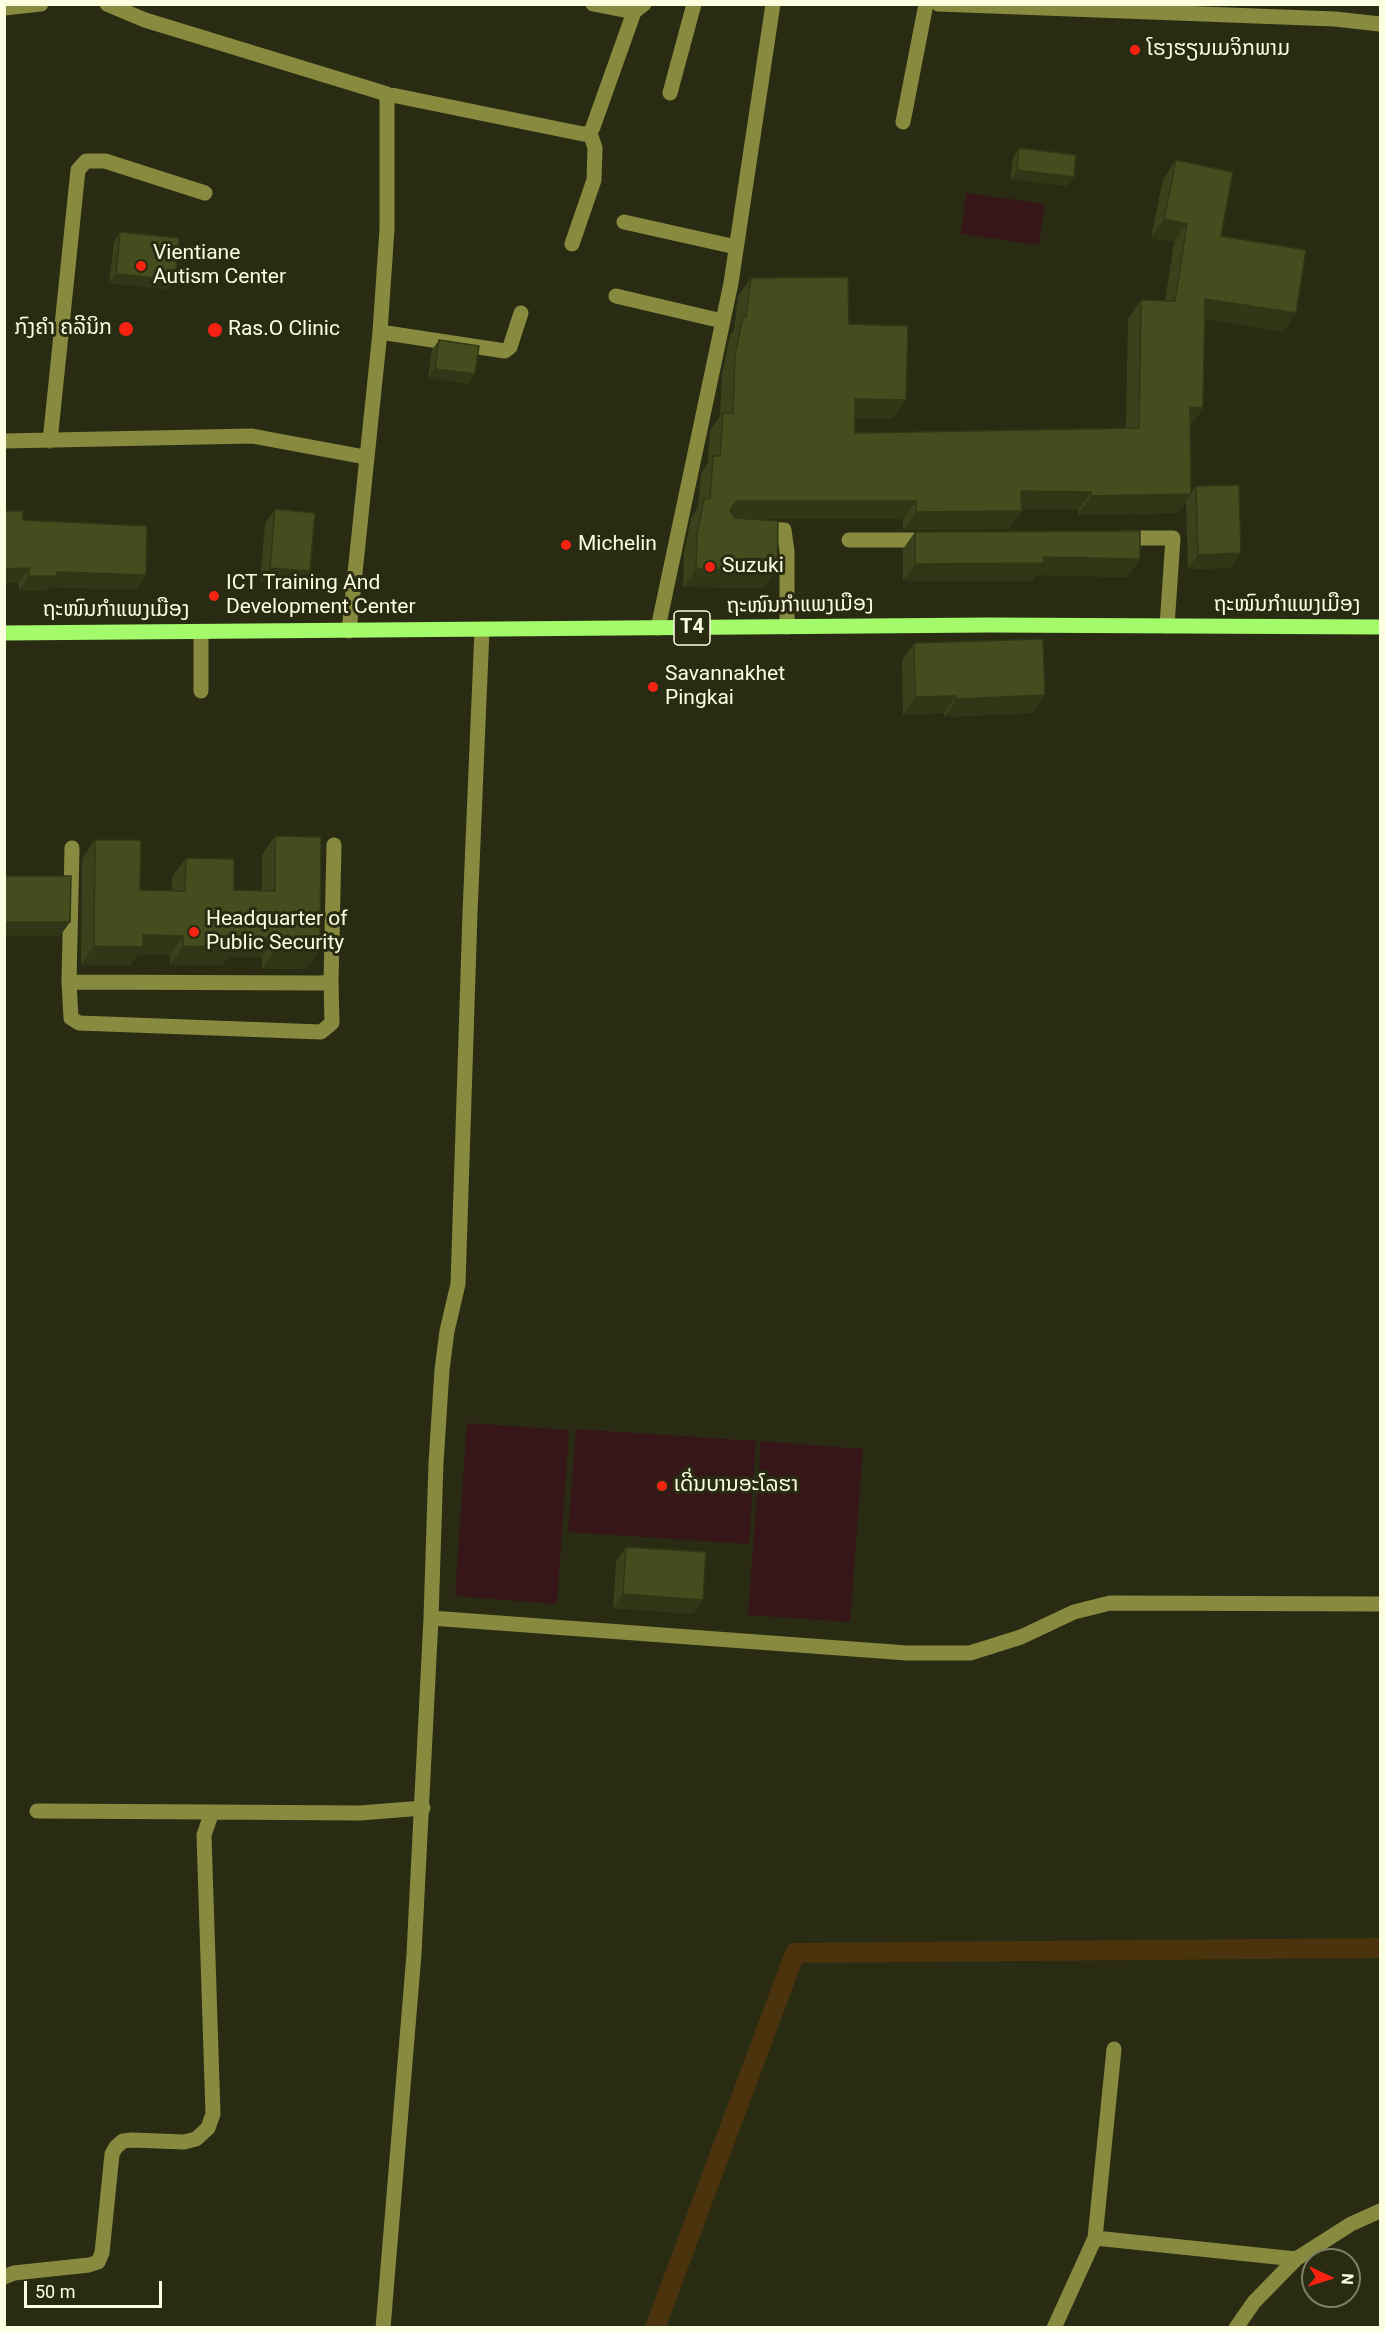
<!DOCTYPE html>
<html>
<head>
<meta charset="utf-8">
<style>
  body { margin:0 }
  #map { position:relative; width:1385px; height:2332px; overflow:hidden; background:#292c13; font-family:Roboto,sans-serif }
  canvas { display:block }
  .frame { position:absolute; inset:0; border:6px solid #fbfedf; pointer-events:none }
  .north { position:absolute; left:1301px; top:2248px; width:60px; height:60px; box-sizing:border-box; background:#292c13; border:2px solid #7d8065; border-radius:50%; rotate:94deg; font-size:16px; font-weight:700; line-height:24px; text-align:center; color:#fbfedf }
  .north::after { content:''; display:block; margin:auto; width:21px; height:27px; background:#f72312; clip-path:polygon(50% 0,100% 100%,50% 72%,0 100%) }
  .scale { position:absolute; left:24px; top:2281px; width:138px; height:27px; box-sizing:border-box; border:3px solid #fbfedf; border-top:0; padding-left:8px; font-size:18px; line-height:21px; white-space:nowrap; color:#fbfedf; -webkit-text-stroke:4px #292c13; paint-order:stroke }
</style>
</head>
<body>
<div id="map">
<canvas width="1385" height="2332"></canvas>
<div class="frame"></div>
<div class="north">N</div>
<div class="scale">50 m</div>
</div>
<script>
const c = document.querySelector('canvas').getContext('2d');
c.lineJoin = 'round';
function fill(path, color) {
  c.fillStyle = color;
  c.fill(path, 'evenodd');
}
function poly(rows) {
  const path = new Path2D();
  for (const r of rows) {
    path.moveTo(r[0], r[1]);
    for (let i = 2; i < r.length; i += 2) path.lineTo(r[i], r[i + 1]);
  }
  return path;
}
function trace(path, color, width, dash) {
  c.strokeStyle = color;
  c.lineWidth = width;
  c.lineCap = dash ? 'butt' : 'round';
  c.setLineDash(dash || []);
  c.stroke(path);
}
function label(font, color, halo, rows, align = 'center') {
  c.font = font + ' Roboto,"Noto Sans Lao",sans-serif';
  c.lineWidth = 6;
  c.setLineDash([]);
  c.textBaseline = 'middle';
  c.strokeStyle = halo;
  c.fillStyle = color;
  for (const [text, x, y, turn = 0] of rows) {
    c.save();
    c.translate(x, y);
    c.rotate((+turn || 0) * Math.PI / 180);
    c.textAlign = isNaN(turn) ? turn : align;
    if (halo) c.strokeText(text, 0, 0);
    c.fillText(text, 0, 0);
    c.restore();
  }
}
fill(poly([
  [966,193,1045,204,1039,245,961,234],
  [467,1423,569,1430,557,1604,455,1596],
  [576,1429,756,1441,749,1544,568,1532],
  [761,1441,863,1449,850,1622,748,1615]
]), '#361618');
trace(poly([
  [655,2328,795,1953,1380,1948]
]), '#4b330d', 20);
trace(poly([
  [107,4,145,20,387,94,583,134,590,133,593,127,634,12,644,4],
  [593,4,634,12],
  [938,4,1335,19,1380,24],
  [4,8,41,4],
  [670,93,694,4],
  [903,122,926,4],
  [624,222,736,247],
  [572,244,594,180,595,148,590,133],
  [616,296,722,321],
  [380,332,505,351,510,347,521,313],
  [4,441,252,436,365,457],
  [50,441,78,170,86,161,105,161,205,193],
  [758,528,784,530,787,551,787,627],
  [1121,538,1173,538,1167,626],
  [849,540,929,540],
  [658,628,731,283,773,4],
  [482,629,470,913,458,1284,447,1331,442,1370,436,1463,431,1618,907,1653,970,1653,1021,1637,1074,1612,1110,1603,1380,1604],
  [349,631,380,332,387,229,387,94],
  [201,632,201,691],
  [72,848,69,982,320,983,331,982,334,845],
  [69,982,71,1018,79,1023,321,1032,332,1023,331,982],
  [37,1811,212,1812],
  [1095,2238,1296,2259],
  [4,2277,14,2273,89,2265,98,2262,102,2253,112,2154,116,2147,123,2141,132,2140,184,2142,196,2139,208,2128,213,2114,204,1835,212,1812,360,1813,423,1808],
  [383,2328,414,1954,431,1618],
  [1054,2328,1095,2238,1114,2049],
  [1236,2328,1254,2302,1296,2259,1351,2224,1380,2211]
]), '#888a3f', 15);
trace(poly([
  [4,633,989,625,1380,627]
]), '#a3fa6a', 15);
fill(poly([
  [1019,148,1074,177,1067,186,1010,179,1013,158],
  [1176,160,1221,236,1283,332,1205,319,1203,408,1190,426,1191,493,1196,486,1231,568,1188,569,1186,502,1178,513,1078,515,1078,510,1021,509,1022,511,1009,529,903,530,903,519,753,519,764,588,683,587,684,553,691,518,698,508,701,474,708,463,710,431,720,416,722,374,730,336,734,330,738,296,751,278,849,324,893,419,855,418,855,433,1126,428,1128,319,1141,300,1165,301,1174,242,1151,238,1163,179],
  [120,232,168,289,109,283,114,242],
  [439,340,475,374,469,384,428,378,432,350],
  [275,509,300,586,260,582,265,524],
  [4,511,23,520,146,575,136,590,50,587,47,590,19,591,19,583,4,583],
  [915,532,1140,559,1127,577,1036,575,1032,581,903,581,903,549],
  [914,643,1033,713,944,717,944,713,903,715,902,661],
  [275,836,320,950,306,969,262,969,262,957,228,957,222,966,170,965,170,955,138,955,130,966,81,965,82,859,95,840,140,890,172,890,172,877,186,858,234,890,262,890,262,855],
  [626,1547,703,1600,693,1614,613,1608,616,1561]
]), '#3b421b');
fill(poly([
  [1017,170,1074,177,1067,186,1010,179],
  [1164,219,1187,224,1174,242,1151,238],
  [116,274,175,280,168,289,109,283],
  [1205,299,1296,313,1283,332,1192,317],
  [435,369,475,374,469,384,428,378],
  [855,399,906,400,893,419,842,417],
  [1190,407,1203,408,1190,426],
  [1021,491,1091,492,1078,510,1008,509],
  [1191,494,1178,513,1078,515,1091,496],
  [736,501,916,501,903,519,723,519],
  [1022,511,1009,529,903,530,916,512],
  [1241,553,1231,568,1188,569,1198,555],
  [1044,557,1140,559,1127,577,1036,575,1032,581,903,581,915,564],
  [29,568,19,583,4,583,4,569],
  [270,568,310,571,300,586,260,582],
  [696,569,777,570,764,588,683,587],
  [57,572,146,575,136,590,50,587,47,590,19,591,29,576],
  [1045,695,1033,713,944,717,956,699],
  [956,696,944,713,903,715,915,697],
  [4,922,70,922,60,936,4,936],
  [143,935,183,936,170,955,138,955,130,966,81,965,94,946],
  [235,938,276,938,262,957,228,957,222,966,170,965,183,946],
  [275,950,320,950,306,969,262,969],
  [623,1594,703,1600,693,1614,613,1608]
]), '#303616');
const building = poly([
  [1019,148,1076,155,1074,177,1017,170,1019,148],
  [1176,160,1233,172,1221,236,1306,250,1296,313,1205,299,1203,408,1190,407,1191,494,1091,496,1091,492,1021,491,1022,511,916,512,916,501,736,501,730,510,735,518,778,521,777,570,696,569,697,534,704,499,710,499,713,456,720,456,723,413,733,413,735,355,743,317,746,317,751,278,848,277,849,324,908,326,906,400,855,399,855,433,1139,428,1141,300,1175,301,1187,224,1164,219,1176,160],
  [120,232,179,238,175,280,116,274,120,232],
  [439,340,479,346,475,374,435,369,439,340],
  [1239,485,1241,553,1198,555,1196,486,1239,485],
  [275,509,315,513,310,571,270,568,275,509],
  [4,511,23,511,23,520,147,526,146,575,57,572,57,576,29,576,29,568,4,569,4,511],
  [1140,531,1140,559,1044,557,1044,563,915,564,915,532,1140,531],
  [1043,639,1045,695,956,699,956,696,915,697,914,643,1043,639],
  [275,836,321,837,320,950,275,950,276,938,235,938,235,947,183,946,183,936,143,935,143,947,94,946,95,840,141,840,140,890,185,891,186,858,234,859,234,890,275,891,275,836],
  [4,876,71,876,70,922,4,922,4,876],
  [626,1547,706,1552,703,1600,623,1594,626,1547]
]);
fill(building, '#454d1f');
trace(building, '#303616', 1.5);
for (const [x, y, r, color] of [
  [1135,50,6,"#f72312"],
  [141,266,6,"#f72312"],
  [126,329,8,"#f72312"],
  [215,330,8,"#f72312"],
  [566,545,6,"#f72312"],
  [710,567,6,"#f72312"],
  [214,596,6,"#f72312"],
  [653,687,6,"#f72312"],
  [194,932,6,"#f72312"],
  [662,1486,6,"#f72312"]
]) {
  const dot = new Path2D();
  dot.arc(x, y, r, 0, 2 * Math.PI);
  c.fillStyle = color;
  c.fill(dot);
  trace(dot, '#292c13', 2);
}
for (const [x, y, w] of [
  [692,628,36]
]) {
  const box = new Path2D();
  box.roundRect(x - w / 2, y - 17, w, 34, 4.5);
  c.fillStyle = '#292c13';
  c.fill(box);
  trace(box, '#fbfedf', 1.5);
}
label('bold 20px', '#fbfedf', null, [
  ["T4",692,628]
]);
label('21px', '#fbfedf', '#292c13', [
  ["ໂຮງຮຽນເມຈິກພາມ",1147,50],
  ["Vientiane",153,254],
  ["Autism Center",153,278],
  ["ກົງຄຳ ຄລີນິກ",112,329,"right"],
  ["Ras.O Clinic",228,330],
  ["Michelin",578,545],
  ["Suzuki",722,567],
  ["ICT Training And",226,584],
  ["Development Center",226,608],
  ["Savannakhet",665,675],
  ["Pingkai",665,699],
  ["Headquarter of",206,920],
  ["Public Security",206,944],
  ["ເດີ່ນບານອະໂລຮາ",674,1486]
], 'left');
label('21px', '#fbfedf', '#292c13', [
  ["ຖະໜົນກຳແພງເມືອງ",800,606,-1],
  ["ຖະໜົນກຳແພງເມືອງ",1287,606],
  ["ຖະໜົນກຳແພງເມືອງ",116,611]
]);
</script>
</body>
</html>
